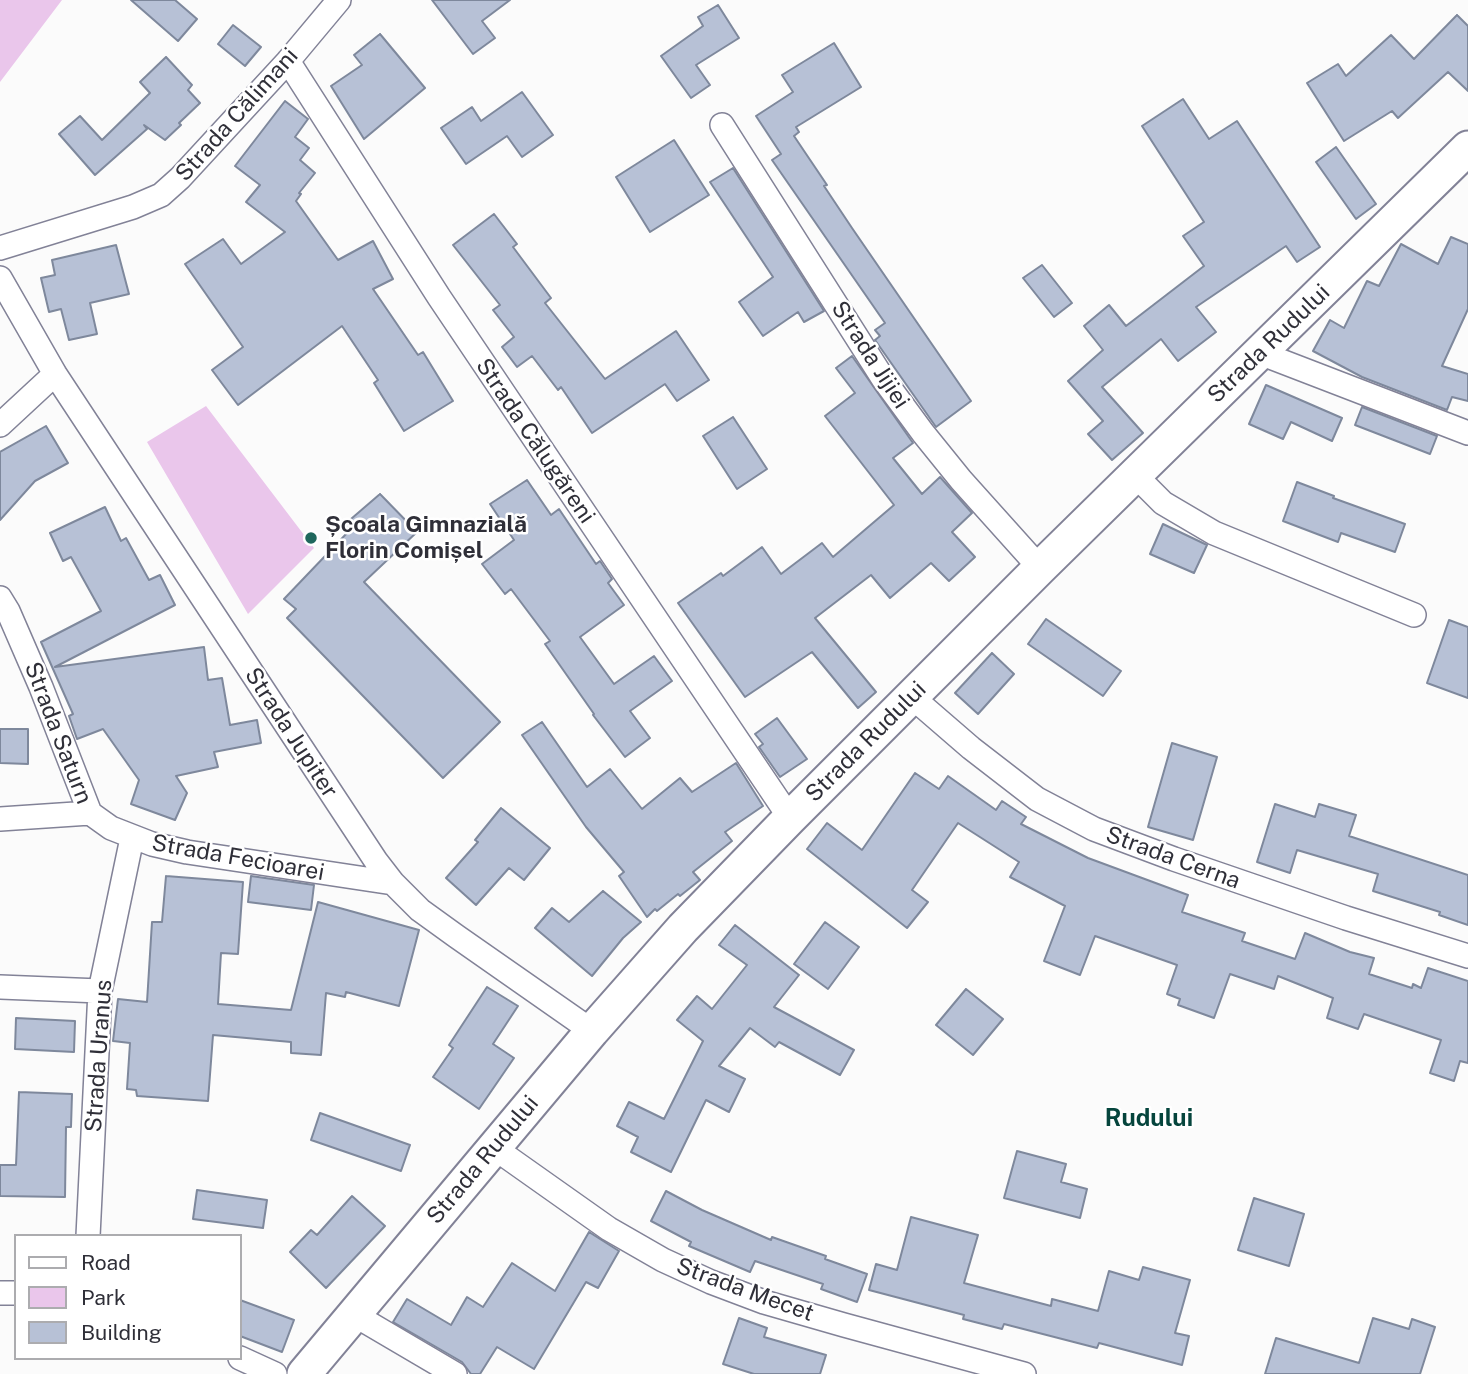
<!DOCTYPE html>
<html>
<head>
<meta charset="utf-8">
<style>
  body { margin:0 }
  #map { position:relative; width:1468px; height:1374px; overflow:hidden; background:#fbfbfb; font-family:"Public Sans",sans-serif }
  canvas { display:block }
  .legend { position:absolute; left:14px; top:1234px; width:228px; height:126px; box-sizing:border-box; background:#fff; border:2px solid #acacaf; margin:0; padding:9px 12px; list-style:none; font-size:21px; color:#2f2f38 }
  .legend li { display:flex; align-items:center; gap:14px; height:35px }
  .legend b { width:35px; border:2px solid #acacaf }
</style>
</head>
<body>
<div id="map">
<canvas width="1468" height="1374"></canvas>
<ul class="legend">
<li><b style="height:9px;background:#fff"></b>Road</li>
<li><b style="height:19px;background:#eac6eb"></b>Park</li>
<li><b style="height:19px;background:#b7c1d6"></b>Building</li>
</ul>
</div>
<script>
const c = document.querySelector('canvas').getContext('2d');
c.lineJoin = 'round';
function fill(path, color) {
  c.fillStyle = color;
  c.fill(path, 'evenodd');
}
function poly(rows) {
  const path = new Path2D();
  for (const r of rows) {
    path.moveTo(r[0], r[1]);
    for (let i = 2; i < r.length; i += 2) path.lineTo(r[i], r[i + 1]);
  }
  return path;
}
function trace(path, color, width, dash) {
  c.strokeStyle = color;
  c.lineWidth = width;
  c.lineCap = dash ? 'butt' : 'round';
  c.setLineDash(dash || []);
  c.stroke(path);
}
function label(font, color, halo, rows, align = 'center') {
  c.font = font + ' "Public Sans",sans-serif';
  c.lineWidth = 5;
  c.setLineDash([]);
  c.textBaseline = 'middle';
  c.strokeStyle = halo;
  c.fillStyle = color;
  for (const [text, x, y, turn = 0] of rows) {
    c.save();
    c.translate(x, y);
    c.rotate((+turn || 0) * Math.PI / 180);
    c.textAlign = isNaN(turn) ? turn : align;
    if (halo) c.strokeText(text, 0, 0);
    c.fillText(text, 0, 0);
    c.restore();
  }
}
fill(poly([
  [0,0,62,0,0,82],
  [206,406,314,548,248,614,147,442]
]), '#eac6eb');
const building = poly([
  [131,0,175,0,197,19,178,41,131,0],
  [432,0,510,0,482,21,495,38,473,54,432,0],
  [718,5,739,38,696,65,710,85,691,98,661,56,703,26,698,17,718,5],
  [1457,15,1468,26,1468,91,1448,72,1398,118,1392,111,1344,141,1307,83,1338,64,1346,76,1391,35,1414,59,1457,15],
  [233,25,261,47,245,66,218,44,233,25],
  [380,34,425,88,364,139,331,86,362,65,354,55,380,34],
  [834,43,861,87,796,127,799,132,794,136,827,185,824,186,852,228,971,401,936,427,875,340,880,336,875,330,885,323,772,160,781,154,756,116,793,92,782,75,834,43],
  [166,57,192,85,188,90,200,103,179,123,181,125,165,140,144,125,147,129,95,175,59,134,80,116,102,140,150,93,140,82,166,57],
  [522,92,553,135,522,157,507,136,466,164,441,128,472,107,481,121,522,92],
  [1183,99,1209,139,1237,121,1320,247,1297,262,1286,246,1196,307,1216,332,1178,361,1161,339,1102,387,1143,433,1112,460,1088,434,1103,421,1068,381,1103,350,1084,326,1109,305,1126,326,1204,266,1183,236,1204,222,1142,126,1183,99],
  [285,101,308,119,295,137,309,148,300,160,315,173,299,193,301,194,296,201,338,260,373,241,393,279,373,289,418,355,423,352,453,401,404,431,374,383,378,380,342,326,238,405,212,370,243,347,185,264,223,239,241,264,285,232,246,202,260,185,235,166,285,101],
  [674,140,709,195,650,232,616,177,674,140],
  [1336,147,1376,204,1356,219,1316,162,1336,147],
  [733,168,824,311,804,322,798,312,763,336,739,302,773,277,710,182,733,168],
  [494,214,517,244,513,247,551,298,545,303,605,379,676,331,709,380,677,401,665,384,592,433,561,387,558,390,532,356,517,367,502,347,514,337,493,310,500,305,453,245,494,214],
  [1451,237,1468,244,1468,309,1442,366,1468,374,1468,401,1452,397,1447,410,1362,377,1313,351,1330,320,1344,328,1367,281,1379,286,1401,244,1438,264,1451,237],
  [116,245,129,294,90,303,97,334,69,340,61,309,49,312,41,278,55,275,52,260,116,245],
  [1042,265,1072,303,1054,317,1023,278,1042,265],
  [852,356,913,443,893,458,922,494,940,477,972,513,952,532,975,557,949,581,931,563,890,598,871,575,815,618,876,692,858,708,812,652,745,697,678,603,721,573,723,576,762,547,781,574,822,543,833,557,894,505,825,416,855,393,836,368,852,356],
  [1266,385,1342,418,1332,441,1291,422,1283,439,1249,424,1266,385],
  [1362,407,1437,436,1430,454,1355,425,1362,407],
  [733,417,767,469,737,489,703,436,733,417],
  [46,426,68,463,35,481,0,520,0,452,46,426],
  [527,480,551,515,559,509,596,564,600,561,612,579,608,583,624,605,580,637,614,684,654,656,672,681,630,711,650,738,625,757,593,715,594,714,545,644,550,641,511,589,505,594,482,564,514,540,490,504,527,480],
  [1297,482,1334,496,1333,498,1405,524,1395,552,1341,533,1338,542,1283,521,1297,482],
  [380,494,417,532,364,582,500,722,443,778,287,618,296,609,284,599,348,532,344,525,380,494],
  [105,507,121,541,126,538,149,580,160,575,175,605,55,667,204,647,208,680,222,678,230,725,257,720,261,743,214,752,218,767,176,776,187,793,175,820,131,804,139,780,103,729,77,739,69,716,73,714,41,642,101,611,71,557,63,561,50,533,105,507],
  [1163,524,1207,545,1194,573,1150,554,1163,524],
  [1046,619,1121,671,1103,696,1028,644,1046,619],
  [1449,620,1468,627,1468,698,1427,683,1449,620],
  [992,653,1014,674,978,714,955,693,992,653],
  [777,718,807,759,780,777,759,747,763,744,755,734,777,718],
  [542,722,587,787,610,769,642,809,680,778,692,792,736,763,763,806,725,832,732,841,693,872,700,880,680,896,678,894,657,911,655,909,647,917,619,876,624,872,586,827,522,735,542,722],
  [0,729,28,729,28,764,0,763,0,729],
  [1172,743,1217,757,1193,840,1148,827,1172,743],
  [915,773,939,789,948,776,996,810,1002,801,1026,817,1021,824,1088,858,1188,895,1182,912,1245,933,1242,941,1295,959,1305,933,1350,952,1374,958,1369,974,1412,988,1413,984,1421,988,1428,968,1468,981,1468,1063,1460,1061,1454,1081,1430,1073,1441,1040,1364,1014,1358,1029,1327,1018,1333,998,1278,976,1274,989,1230,974,1214,1018,1178,1005,1180,999,1167,994,1177,965,1095,936,1080,975,1044,961,1065,906,1010,877,1019,862,958,823,912,890,928,902,907,928,807,849,827,823,862,850,915,773],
  [1275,804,1315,817,1319,804,1356,815,1349,836,1468,875,1468,925,1439,915,1440,912,1373,891,1378,874,1297,850,1290,873,1257,862,1275,804],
  [501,808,550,848,524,880,509,868,476,905,446,878,478,842,475,840,501,808],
  [166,876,243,882,238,954,221,953,218,1004,291,1010,318,902,419,930,399,1006,346,992,345,997,326,993,321,1055,291,1053,291,1042,213,1035,208,1101,137,1096,136,1090,127,1089,130,1043,113,1041,118,999,147,1002,152,922,162,922,166,876],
  [251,876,314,885,311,910,248,902,251,876],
  [603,891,641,922,623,938,592,976,535,928,552,908,569,922,603,891],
  [825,922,859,947,828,989,794,964,825,922],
  [735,925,799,975,774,1007,854,1050,840,1075,779,1042,775,1047,750,1028,719,1066,745,1079,729,1112,706,1100,671,1172,631,1152,638,1137,617,1126,629,1102,664,1119,703,1041,677,1020,697,996,712,1009,747,965,719,945,735,925],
  [487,987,518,1006,493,1044,514,1058,479,1109,433,1077,453,1048,449,1045,487,987],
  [966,989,1003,1019,973,1055,936,1025,966,989],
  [16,1018,75,1021,74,1052,15,1049,16,1018],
  [19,1092,72,1094,71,1127,66,1127,65,1197,0,1196,0,1165,16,1165,19,1092],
  [320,1113,410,1145,401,1171,311,1140,320,1113],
  [1017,1151,1066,1164,1061,1182,1087,1189,1080,1218,1004,1198,1017,1151],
  [197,1190,267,1200,263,1228,193,1219,197,1190],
  [666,1191,702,1210,771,1240,772,1237,826,1256,825,1259,867,1274,857,1302,821,1289,823,1284,755,1261,750,1272,689,1246,691,1242,651,1221,666,1191],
  [352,1196,385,1226,326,1288,290,1252,311,1230,317,1235,352,1196],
  [1254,1198,1304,1214,1289,1266,1238,1250,1254,1198],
  [911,1217,978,1235,964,1283,1051,1306,1052,1299,1098,1311,1109,1271,1139,1280,1143,1267,1190,1280,1175,1333,1189,1336,1182,1365,1099,1343,1097,1348,1004,1324,1002,1329,963,1319,964,1315,869,1290,876,1264,897,1270,911,1217],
  [589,1232,619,1251,598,1288,586,1282,534,1369,497,1347,480,1374,471,1374,462,1362,393,1322,407,1299,451,1325,467,1297,483,1307,512,1263,555,1291,589,1232],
  [240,1300,294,1320,282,1352,240,1336,240,1300],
  [739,1318,767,1328,764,1337,826,1355,820,1374,754,1374,723,1364,739,1318],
  [1373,1318,1409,1329,1412,1319,1435,1327,1420,1374,1265,1374,1276,1338,1359,1363,1373,1318]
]);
fill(building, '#b7c1d6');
trace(building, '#7e889c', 2);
const street = poly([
  [288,61,439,297,790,818],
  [722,125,884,380,923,433,961,480,1040,568],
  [0,248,133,207,161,195,180,178,288,61,339,0],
  [0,278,55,374,376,861,393,883,420,910,456,936,592,1031],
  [1260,353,1468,433],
  [0,425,55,374],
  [1135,475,1163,503,1214,533,1414,615],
  [0,598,8,611,41,687,90,813],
  [912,697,971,748,1037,799,1094,829,1174,859,1346,918,1468,956],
  [90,813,111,828,152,844,187,852,393,883],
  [0,819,90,813],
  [0,987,100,991],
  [493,1147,609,1229,663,1260,711,1282,764,1302,844,1325,1024,1374],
  [88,1236,100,991,132,838],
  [0,1293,16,1293],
  [353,1314,455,1374],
  [240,1358,275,1374]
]);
const secondary = poly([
  [304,1374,592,1031,683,928,790,818,1040,568,1468,148]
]);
trace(street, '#828297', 26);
trace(secondary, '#828297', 37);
trace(street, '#fff', 23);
trace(secondary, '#fff', 33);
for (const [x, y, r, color] of [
  [311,538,7,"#1f675d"]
]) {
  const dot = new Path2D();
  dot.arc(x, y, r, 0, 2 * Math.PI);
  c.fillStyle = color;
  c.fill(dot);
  trace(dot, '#fff', 2.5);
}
label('23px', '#2f2f38', '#fff', [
  ["Strada Călimani",237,115,-48],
  ["Strada Rudului",1269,344,-44],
  ["Strada Jijiei",870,355,57],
  ["Strada Călugăreni",535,441,56],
  ["Strada Saturn",58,733,69],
  ["Strada Jupiter",291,733,57],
  ["Strada Rudului",866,742,-45],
  ["Strada Fecioarei",238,858,10],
  ["Strada Cerna",1173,858,20],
  ["Strada Uranus",99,1056,-86],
  ["Strada Rudului",483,1160,-50],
  ["Strada Mecet",745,1290,20]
]);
label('bold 23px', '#2f2f38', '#fff', [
  ["Școala Gimnazială",325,525],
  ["Florin Comișel",325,551]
], 'left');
label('bold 24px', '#06453d', '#fff', [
  ["Rudului",1149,1119]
]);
</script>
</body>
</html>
